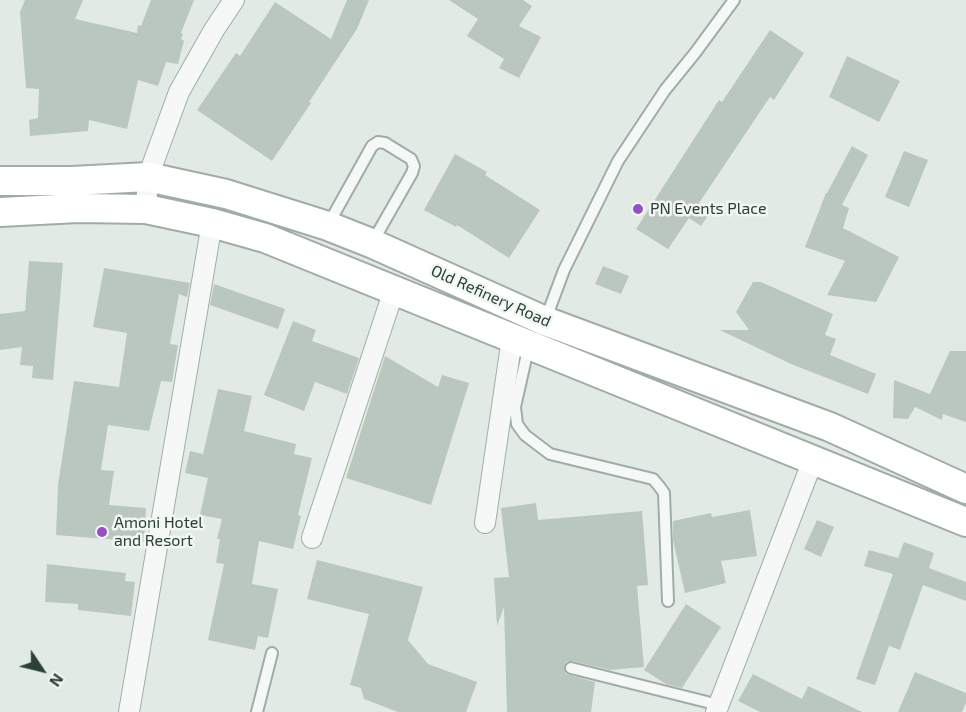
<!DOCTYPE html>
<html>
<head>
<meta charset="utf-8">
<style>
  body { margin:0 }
  #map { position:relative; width:966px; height:712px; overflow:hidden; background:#e2eae5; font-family:"Exo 2",sans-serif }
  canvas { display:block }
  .north { position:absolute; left:12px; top:640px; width:60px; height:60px; -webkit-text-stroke:4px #f2f7f4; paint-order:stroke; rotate:125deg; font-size:16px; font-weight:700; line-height:24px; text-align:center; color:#2b4133 }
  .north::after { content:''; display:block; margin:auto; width:21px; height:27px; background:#2b4133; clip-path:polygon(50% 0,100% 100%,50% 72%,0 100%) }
</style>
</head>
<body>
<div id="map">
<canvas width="966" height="712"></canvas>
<div class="north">N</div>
</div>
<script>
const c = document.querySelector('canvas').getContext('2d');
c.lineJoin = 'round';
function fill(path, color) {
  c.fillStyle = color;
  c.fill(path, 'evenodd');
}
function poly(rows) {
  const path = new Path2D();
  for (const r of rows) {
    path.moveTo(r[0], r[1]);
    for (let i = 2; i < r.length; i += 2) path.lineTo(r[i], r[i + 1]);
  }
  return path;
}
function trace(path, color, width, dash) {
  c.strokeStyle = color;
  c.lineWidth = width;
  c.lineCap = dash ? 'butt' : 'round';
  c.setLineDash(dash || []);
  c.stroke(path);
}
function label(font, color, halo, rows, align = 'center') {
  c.font = font + ' "Exo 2",sans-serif';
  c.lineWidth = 5;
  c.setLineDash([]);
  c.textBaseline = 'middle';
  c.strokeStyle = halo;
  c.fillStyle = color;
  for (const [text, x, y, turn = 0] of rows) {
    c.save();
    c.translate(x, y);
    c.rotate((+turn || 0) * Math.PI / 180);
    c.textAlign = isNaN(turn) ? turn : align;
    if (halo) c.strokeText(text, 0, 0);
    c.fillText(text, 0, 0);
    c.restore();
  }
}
fill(poly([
  [25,0,83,0,75,19,137,33,138,25,141,26,151,0,194,0,181,33,183,34,181,39,184,41,178,64,166,62,158,86,138,80,127,129,89,120,88,131,30,136,29,120,38,118,39,89,26,88,20,12],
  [347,0,369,0,357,29,309,102,311,103,272,161,197,110,236,53,240,56,275,2,331,39],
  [449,0,523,0,532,6,519,26,541,37,519,78,499,68,504,59,467,36,478,19],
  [770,30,804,53,774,100,770,97,699,203,711,211,701,226,689,218,668,249,636,229,719,100,722,102],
  [847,56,900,81,879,122,829,97],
  [852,146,868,155,842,205,849,208,843,228,899,257,876,302,827,295,845,261,805,247,826,193,827,193],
  [904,151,928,160,909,207,885,197],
  [455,154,487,172,485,175,540,210,509,258,457,225,456,227,424,210],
  [29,261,63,263,53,380,32,378,33,366,20,365,22,347,0,350,0,314,25,311],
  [603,266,629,276,621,294,595,284],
  [104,268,190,283,187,297,179,294,170,344,178,345,172,382,161,381,149,431,108,425,101,470,114,471,109,505,146,508,144,542,56,535,58,485,74,381,119,387,127,333,93,327],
  [753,282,761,282,833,314,825,335,836,339,830,355,876,374,868,394,791,364,720,330,749,330,736,312],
  [214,284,285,309,278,329,210,305],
  [293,321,316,330,312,341,359,358,347,394,315,382,304,411,264,395],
  [950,351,966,351,966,422,943,414,942,420,915,407,908,419,893,418,894,380,930,394],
  [385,356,438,387,442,375,469,383,431,505,346,478],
  [218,389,252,396,244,431,296,444,294,454,312,458,298,515,301,516,293,549,259,541,252,584,278,589,268,638,258,636,255,650,208,640,224,564,216,563,220,539,217,539,222,519,200,515,208,478,185,473,190,451,203,454],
  [536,503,538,520,642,511,648,585,637,586,644,667,610,670,573,661,566,662,564,669,566,674,595,682,591,712,507,712,504,607,497,626,494,578,509,577,501,508],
  [750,510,757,556,721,561,726,583,685,593,673,540,673,521,711,513,712,517],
  [817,520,834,527,821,557,804,549],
  [904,542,934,553,929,568,966,582,966,601,923,585,900,650,889,646,875,685,856,679,893,574,864,566,869,550,898,558],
  [317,560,423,587,408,640,428,664,477,682,466,712,398,712,364,699,361,688,350,685,369,614,307,599],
  [47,564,126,573,125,581,135,582,131,616,78,610,78,604,45,602],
  [686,604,721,627,682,688,666,684,644,670],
  [915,672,966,693,966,703,962,712,898,712],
  [753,674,802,699,808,686,862,712,760,712,738,701]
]), '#bac7be');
const service = poly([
  [328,225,372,146,378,142,385,143,411,159,414,166,412,173,372,243],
  [545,321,564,270,618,161,665,90,695,53,734,0],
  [529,345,515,407,517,424,525,435,550,454,653,479,659,486,664,493,668,601],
  [571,668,719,705],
  [257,712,272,653]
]);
const minor = poly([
  [146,209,148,177,179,92,214,30,234,0],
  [485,523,512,338],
  [312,538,394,290],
  [129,712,212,223],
  [716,712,813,460]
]);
const secondary = poly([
  [0,181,72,181,148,177,226,194,328,226,371,243,545,321,830,427,966,489],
  [0,212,78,208,146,209,212,223,265,238,966,522]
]);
trace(service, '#a0ada5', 14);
trace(minor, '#a0ada5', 22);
trace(secondary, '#a0ada5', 32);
trace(service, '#f5f8f6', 10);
trace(minor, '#f5f8f6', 20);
trace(secondary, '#fff', 28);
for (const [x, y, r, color] of [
  [638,209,6,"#974ec9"],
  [102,532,6,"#974ec9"]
]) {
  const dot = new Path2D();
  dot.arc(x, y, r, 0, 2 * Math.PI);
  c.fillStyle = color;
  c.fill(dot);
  trace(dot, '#f2f7f4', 2);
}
label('16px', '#2b4133', '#f2f7f4', [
  ["PN Events Place",650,209],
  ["Amoni Hotel",114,523],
  ["and Resort",114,541]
], 'left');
label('16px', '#2b4133', '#f2f7f4', [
  ["Old Refinery Road",491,296,24]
]);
</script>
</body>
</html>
